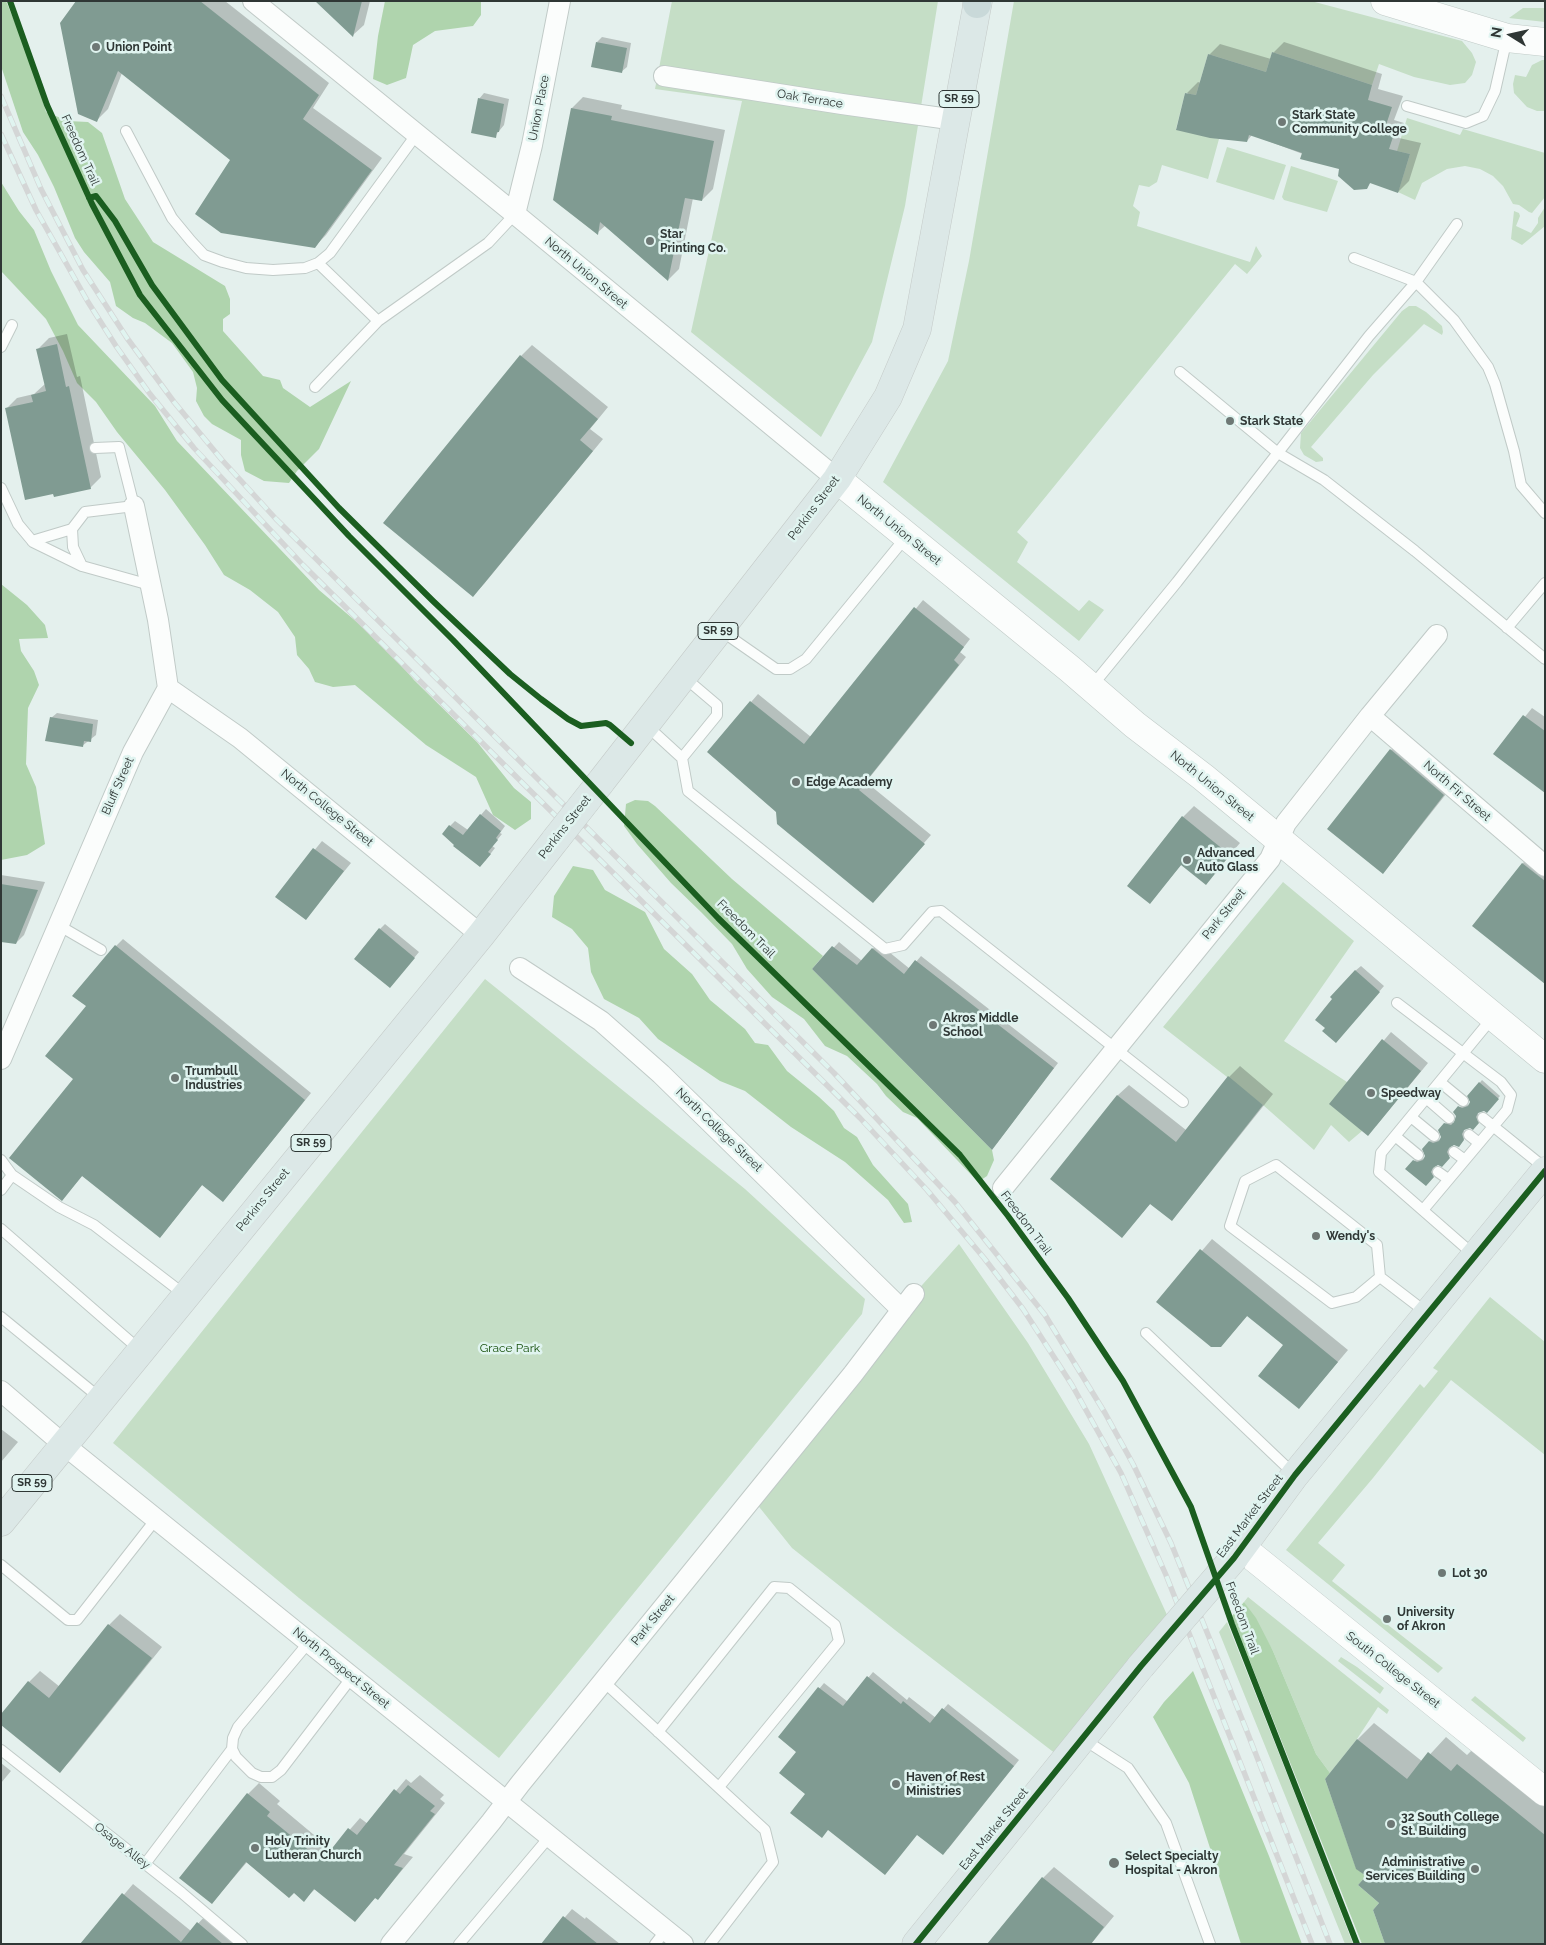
<!DOCTYPE html>
<html>
<head>
<meta charset="utf-8">
<style>
  body { margin:0 }
  #map { position:relative; width:1546px; height:1945px; overflow:hidden; background:#e4f0ed; font-family:Raleway,sans-serif }
  canvas { display:block }
  .frame { position:absolute; inset:0; border:2px solid #2f3735; pointer-events:none }
  .north { position:absolute; left:1486px; top:10px; width:50px; height:50px; -webkit-text-stroke:4px #e0f4f0; paint-order:stroke; rotate:280deg; font-size:14px; font-weight:700; line-height:20px; text-align:center; color:#2f3735 }
  .north::after { content:''; display:block; margin:auto; width:18px; height:22px; background:#2f3735; clip-path:polygon(50% 0,100% 100%,50% 72%,0 100%) }
</style>
</head>
<body>
<div id="map">
<canvas width="1546" height="1945"></canvas>
<div class="frame"></div>
<div class="north">N</div>
</div>
<script>
const c = document.querySelector('canvas').getContext('2d');
c.lineJoin = 'round';
function fill(path, color) {
  c.fillStyle = color;
  c.fill(path, 'evenodd');
}
function poly(rows) {
  const path = new Path2D();
  for (const r of rows) {
    path.moveTo(r[0], r[1]);
    for (let i = 2; i < r.length; i += 2) path.lineTo(r[i], r[i + 1]);
  }
  return path;
}
function trace(path, color, width, dash) {
  c.strokeStyle = color;
  c.lineWidth = width;
  c.lineCap = dash ? 'butt' : 'round';
  c.setLineDash(dash || []);
  c.stroke(path);
}
function label(font, color, halo, rows, align = 'center') {
  c.font = font + ' Raleway,sans-serif';
  c.lineWidth = 5;
  c.setLineDash([]);
  c.textBaseline = 'middle';
  c.strokeStyle = halo;
  c.fillStyle = color;
  for (const [text, x, y, turn = 0] of rows) {
    c.save();
    c.translate(x, y);
    c.rotate((+turn || 0) * Math.PI / 180);
    c.textAlign = isNaN(turn) ? turn : align;
    if (halo) c.strokeText(text, 0, 0);
    c.fillText(text, 0, 0);
    c.restore();
  }
}
fill(poly([
  [672,1,938,1,905,206,872,342,821,437,691,332,742,101,655,89],
  [1014,1,1311,1,1462,41,1472,53,1476,62,1472,75,1465,83,1450,85,1414,77,1379,64,1372,85,1272,52,1266,72,1208,54,1196,95,1185,93,1176,129,1219,139,1208,179,1162,165,1157,182,1149,187,1139,185,1133,206,1140,212,1137,226,1250,262,1256,246,1262,256,1247,274,1235,264,1017,532,1028,542,1017,562,1079,611,1089,600,1104,610,1079,641,883,482,948,361,969,261],
  [1523,8,1545,8,1545,22,1509,18],
  [1542,60,1545,60,1545,111,1537,111,1527,107,1514,93,1513,84,1515,75,1526,77,1532,65],
  [1407,118,1460,135,1463,129,1545,153,1545,197,1532,213,1529,212,1519,205,1513,204,1503,186,1493,176,1480,169,1465,166,1447,169,1422,183,1415,200,1398,192,1410,154,1397,151],
  [1227,147,1286,165,1274,200,1216,182],
  [1291,166,1338,181,1327,212,1284,200,1282,197],
  [1545,207,1545,226,1522,245,1511,239,1514,211,1519,213,1520,216,1516,226,1531,233,1538,223,1538,218],
  [1409,306,1416,306,1426,312,1442,326,1443,332,1442,335,1424,324,1373,375,1311,447,1323,458,1323,461,1316,462,1304,455,1300,448,1301,433,1402,311],
  [1283,882,1354,941,1284,1041,1347,1082,1362,1131,1349,1142,1331,1125,1314,1150,1263,1105,1163,1027],
  [485,979,745,1189,865,1299,862,1314,499,1758,299,1598,113,1443,279,1235],
  [959,1244,1028,1343,1089,1444,1173,1628,1065,1761,895,1630,792,1548,752,1498,914,1294],
  [1490,1297,1545,1342,1545,1455,1451,1380,1373,1478,1318,1543,1345,1565,1332,1581,1443,1668,1438,1673,1286,1550,1420,1384,1424,1388,1438,1371,1433,1368],
  [1248,1597,1389,1710,1387,1714,1378,1707,1357,1739,1330,1773,1316,1754,1273,1651,1244,1602],
  [1227,1622,1302,1812,1353,1944,1345,1944,1219,1632],
  [1341,1657,1357,1667,1384,1688,1380,1694,1338,1661],
  [1475,1696,1526,1738,1523,1742,1471,1700]
]), '#c5dec6');
fill(poly([
  [1,1,6,1,33,66,46,112,68,121,88,122,102,133,125,199,153,242,225,286,230,299,230,314,223,319,223,331,263,376,280,380,283,388,310,407,351,381,319,449,297,471,289,483,264,481,245,471,241,455,241,440,212,424,204,416,196,401,197,388,193,372,172,343,145,323,133,318,116,306,110,282,84,252,75,238,54,187,38,155,23,132,1,66],
  [385,1,481,1,481,15,473,26,435,31,413,45,406,78,387,85,373,79,378,36],
  [1,182,19,211,34,230,51,271,78,325,155,406,177,441,299,569,319,590,384,645,414,680,477,742,514,788,531,802,531,819,515,830,493,815,476,777,426,745,355,685,333,687,315,682,309,669,297,655,295,637,278,612,250,590,224,575,205,545,165,490,117,432,96,402,77,383,63,351,46,319,1,271],
  [1,584,27,605,45,625,48,638,19,639,21,651,34,671,39,685,28,708,26,764,36,787,45,844,27,855,1,860],
  [635,800,648,801,655,806,732,879,823,956,812,969,992,1150,994,1160,987,1176,978,1182,917,1118,903,1112,886,1096,877,1084,847,1056,825,1046,804,1019,772,997,747,969,732,944,701,912,671,883,637,844,624,826,626,804],
  [573,866,593,870,605,890,645,912,664,949,692,974,710,1000,745,1029,755,1043,768,1045,787,1071,819,1097,834,1111,844,1128,857,1137,873,1165,908,1204,912,1222,904,1223,888,1200,845,1162,791,1127,745,1091,720,1081,658,1039,639,1018,604,999,591,972,588,948,572,929,552,917,554,896],
  [1244,1602,1256,1618,1273,1651,1316,1754,1330,1773,1325,1779,1356,1868,1366,1876,1358,1885,1379,1903,1373,1910,1385,1944,1362,1944,1232,1616],
  [1193,1671,1269,1856,1302,1944,1241,1944,1189,1783,1153,1717,1164,1702]
]), '#afd4ad');
fill(poly([
  [77,1,225,1,329,83,313,108,382,158,326,235,315,246,231,160,122,73,108,109,97,120],
  [316,1,370,1,364,25,353,35],
  [602,37,631,43,627,67,621,72,597,42],
  [1284,42,1382,74,1378,89,1403,96,1394,120,1404,123,1399,138,1421,143,1409,181,1398,192,1371,182,1366,187,1340,168,1252,135,1247,141,1187,93,1198,82,1201,83,1209,55,1220,44,1271,59,1273,53],
  [484,93,509,99,504,125,495,136,479,99],
  [583,97,622,105,621,109,725,130,713,189,702,200,693,198,679,269,668,280,606,225,597,233,554,199,572,108],
  [67,334,77,377,80,376,101,477,90,488,6,409,17,398,34,394,45,384,38,349,49,338],
  [532,345,608,407,590,429,603,439,484,584,473,595,521,356],
  [923,600,970,639,960,652,966,657,866,782,931,835,880,893,778,811,708,752,758,694,811,737],
  [1532,708,1545,717,1545,792,1495,754],
  [57,713,98,720,96,735,82,746,51,718],
  [1402,739,1454,784,1393,861,1382,872,1329,829,1391,750],
  [1194,806,1240,843,1206,883,1182,864,1150,902,1183,817],
  [486,809,505,826,500,833,502,834,492,846,495,848,485,861,450,826,455,821,468,830],
  [322,841,351,863,306,918,277,896],
  [1534,853,1545,861,1545,982,1474,925,1523,863],
  [1,875,45,882,24,935,16,943,1,941],
  [385,924,419,952,390,987,380,929],
  [123,939,311,1093,230,1193,203,1184,160,1237,83,1175,62,1199,88,1006,116,946],
  [839,942,862,961,878,943,910,969,921,956,1058,1063,997,1143,814,969],
  [1361,966,1384,986,1341,1036,1355,971],
  [1391,1032,1428,1063,1376,1126,1331,1103],
  [1240,1066,1273,1094,1182,1208,1171,1219,1151,1203,1122,1236,1051,1179,1118,1095,1129,1085,1186,1130,1229,1077],
  [1482,1080,1500,1096,1487,1111,1484,1110,1479,1112,1478,1114,1480,1120,1473,1128,1470,1127,1465,1129,1464,1131,1466,1137,1458,1145,1454,1144,1450,1146,1449,1149,1451,1154,1442,1165,1438,1164,1434,1166,1433,1169,1435,1174,1426,1185,1407,1169,1417,1158,1420,1160,1425,1158,1426,1156,1424,1150,1432,1139,1436,1141,1441,1139,1442,1137,1439,1131,1448,1121,1454,1123,1457,1116,1455,1113,1462,1105,1465,1106,1470,1104,1471,1102,1469,1096],
  [1212,1239,1348,1350,1299,1408,1285,1345,1248,1315,1221,1346,1158,1302],
  [1,1429,18,1442,1,1462],
  [120,1614,162,1647,71,1760,60,1771,29,1682,40,1671,60,1687,109,1625],
  [873,1672,907,1700,909,1697,936,1718,948,1704,1019,1760,948,1849,917,1833,807,1794,798,1751,780,1737,824,1683,848,1702],
  [1374,1723,1423,1762,1446,1737,1467,1755,1474,1748,1545,1806,1545,1944,1381,1903,1326,1779,1358,1739],
  [1,1763,11,1771,1,1783],
  [420,1775,444,1795,440,1799,445,1803,404,1854,413,1857,388,1887,378,1898,376,1897,355,1920,316,1888,304,1900,294,1892,247,1862,212,1903,248,1794,259,1783,280,1801,277,1804,332,1850,360,1818,368,1824,406,1779,411,1783],
  [1054,1867,1114,1916,1091,1944,1043,1878],
  [133,1884,191,1931,209,1912,247,1944,82,1944],
  [572,1909,585,1919,586,1917,620,1944,542,1944]
]), '#0003');
fill(poly([
  [76,1,200,1,319,95,303,119,372,170,315,248,221,233,195,214,230,160,118,71,97,122,78,114,60,23],
  [315,1,362,1,353,37],
  [596,42,627,48,622,73,591,67],
  [1272,52,1372,85,1368,100,1392,107,1384,131,1394,134,1389,149,1410,154,1398,193,1370,183,1367,189,1354,190,1338,176,1339,169,1300,159,1302,153,1249,135,1247,142,1210,138,1176,130,1185,93,1196,95,1208,54,1266,72],
  [478,98,504,104,499,132,497,132,496,138,471,133],
  [571,108,612,116,611,120,714,141,702,201,685,198,668,281,600,222,598,235,553,200],
  [57,344,66,387,69,386,91,489,54,497,53,494,25,500,5,408,33,402,31,395,46,391,36,349],
  [520,355,598,419,580,440,593,451,473,597,383,523],
  [914,607,964,647,954,660,959,665,859,790,925,844,873,903,777,824,776,812,707,752,750,701,804,744],
  [1523,715,1545,731,1545,793,1493,754],
  [50,717,93,724,91,742,84,741,83,747,45,741],
  [1390,749,1444,795,1383,874,1327,829],
  [480,814,501,831,496,838,498,840,488,852,491,854,480,867,453,846,454,845,442,834,449,825,463,835],
  [1182,816,1230,855,1206,885,1181,865,1150,904,1127,886],
  [313,848,344,871,306,920,275,897],
  [1522,863,1545,881,1545,984,1472,926],
  [1,884,38,890,16,944,1,942],
  [379,928,415,958,390,988,354,959],
  [115,945,305,1100,223,1202,202,1185,160,1238,82,1176,62,1201,9,1158,73,1079,45,1056,86,1006,72,996],
  [832,946,857,965,872,948,904,974,915,960,1054,1068,992,1150,812,969],
  [1355,970,1380,992,1336,1043,1322,1031,1325,1028,1315,1020,1332,999,1330,997],
  [1382,1039,1421,1071,1368,1136,1329,1104],
  [1228,1076,1263,1105,1172,1221,1150,1204,1122,1238,1050,1179,1117,1095,1176,1142],
  [1479,1082,1499,1099,1487,1113,1484,1111,1478,1113,1476,1117,1479,1123,1473,1130,1470,1128,1464,1130,1462,1134,1464,1140,1459,1147,1454,1145,1449,1148,1447,1152,1450,1158,1442,1167,1438,1165,1433,1168,1431,1172,1434,1177,1426,1186,1405,1169,1413,1160,1417,1162,1423,1160,1425,1156,1422,1149,1429,1141,1433,1143,1439,1141,1441,1137,1438,1130,1444,1123,1451,1125,1454,1122,1456,1116,1453,1112,1458,1106,1462,1108,1468,1106,1470,1102,1467,1096],
  [1200,1249,1338,1362,1299,1409,1258,1376,1283,1345,1247,1316,1221,1347,1211,1347,1156,1302],
  [108,1624,152,1658,60,1773,1,1725,1,1714,28,1681,49,1698],
  [867,1676,901,1704,903,1701,930,1723,942,1708,1014,1766,943,1855,917,1835,885,1875,828,1830,822,1838,790,1813,805,1794,779,1773,796,1752,778,1737,818,1687,843,1706],
  [1357,1739,1407,1779,1428,1752,1451,1771,1457,1764,1545,1835,1545,1944,1385,1944,1373,1910,1379,1903,1358,1885,1366,1876,1356,1869,1325,1779],
  [408,1785,435,1806,430,1811,435,1814,394,1865,403,1868,378,1900,375,1898,355,1922,314,1889,304,1902,294,1893,289,1898,246,1862,212,1904,179,1878,247,1793,270,1812,267,1816,322,1861,348,1828,357,1835,394,1789,400,1794],
  [1042,1877,1104,1927,1091,1944,987,1944],
  [122,1893,181,1942,197,1922,223,1944,80,1944],
  [563,1916,598,1944,541,1944]
]), '#809b92');
const lane = poly([
  [1407,106,1466,123,1483,116,1495,91,1507,38],
  [126,131,172,218,191,241,204,255,223,262,246,268,273,270,305,268,318,263,330,253,416,135],
  [1354,258,1416,282,1454,320,1488,367,1495,384,1514,451,1521,485,1545,513],
  [318,263,378,321],
  [1,347,12,325],
  [1180,372,1278,453,1324,480,1415,551,1545,659],
  [315,387,378,321,488,243,515,214],
  [1,488,18,524,33,542,82,566,150,585],
  [72,529,73,547,82,566],
  [32,541,72,529,85,512,134,506,119,447,95,448],
  [1507,628,1545,583],
  [720,630,776,669,790,669,806,659,906,537],
  [1092,686,1177,582,1369,336,1416,282,1457,224],
  [646,725,682,758,688,791,885,949,903,945,932,912,941,911,1183,1102],
  [682,758,717,715,717,705,684,677],
  [58,925,101,950],
  [1397,1003,1501,1082,1511,1095,1507,1110,1423,1210],
  [1440,1082,1463,1101],
  [1426,1098,1449,1118],
  [1411,1117,1434,1136],
  [1483,1118,1545,1168],
  [1469,1135,1479,1143],
  [1395,1136,1418,1155],
  [1454,1152,1465,1160],
  [1,1160,12,1175],
  [1438,1172,1448,1179],
  [1,1190,12,1175,59,1207,94,1225,185,1295],
  [1,1229,140,1350],
  [1474,1255,1379,1172,1381,1153,1493,1017],
  [1380,1277,1356,1297,1332,1303,1230,1226,1245,1181,1276,1165,1377,1245,1380,1277,1427,1313],
  [1,1317,100,1398],
  [1146,1333,1295,1475],
  [1,1565,68,1620,77,1620,156,1519],
  [309,1642,238,1727,233,1738,232,1749,236,1757,252,1773,261,1777,272,1777,281,1770,352,1677],
  [603,1681,765,1830,773,1862,710,1944],
  [658,1732,774,1587,789,1588,835,1625,839,1641,719,1787],
  [1083,1739,1128,1768,1166,1823,1210,1944],
  [1,1750,182,1893,242,1944],
  [145,1864,232,1749],
  [459,1944,550,1836],
  [655,1944,666,1930]
]);
const street = poly([
  [253,1,515,214,837,479],
  [664,76,842,104,956,120],
  [515,214,532,145,560,1],
  [168,688,240,738,481,935],
  [1370,716,1545,866],
  [520,968,601,1021,661,1074,902,1310],
  [1,1059,133,752,168,688,158,620,134,506],
  [1003,1188,1270,859,1286,823,1370,716,1437,635],
  [1,1391,63,1444,683,1944],
  [391,1944,491,1822,520,1784,853,1374,914,1294]
]);
const secondary = poly([
  [1385,1,1507,38,1545,42],
  [837,479,1070,669,1135,725,1203,777,1545,1059],
  [1242,1548,1545,1792]
]);
const primary = poly([
  [600,783,837,479,888,397,917,329,978,1],
  [1,1522,481,935,556,839],
  [1234,1558,1295,1475,1545,1171],
  [916,1944,1141,1666]
]);
const highway = poly([
  [977,1,977,4]
]);
trace(lane, '#c0cac7', 12);
trace(street, '#c0cac7', 22);
trace(secondary, '#c0cac7', 29);
trace(primary, '#c4cac8', 29);
trace(highway, '#c4cac8', 29);
trace(lane, '#fbfdfc', 10);
trace(street, '#fbfdfc', 20);
trace(secondary, '#fbfdfc', 28);
trace(primary, '#dce8e7', 28);
trace(highway, '#c9d9d9', 28);
const rail = poly([
  [1,96,41,189,83,270,127,338,174,402,222,460,276,519,834,1073,955,1202,1045,1315,1105,1413,1133,1464,1171,1543,1246,1729,1330,1944],
  [1,134,36,210,88,302,116,346,150,394,194,448,303,565,860,1118,927,1190,984,1258,1023,1309,1072,1385,1121,1473,1166,1575,1312,1944]
]);
trace(rail, '#d4d6d6', 5.5);
trace(rail, '#e0f4f0', 4, [11]);
const primaryBridge = poly([
  [556,839,600,783],
  [1141,1666,1234,1558]
]);
trace(primaryBridge, '#c4cac8', 29, []);
trace(primaryBridge, '#dce8e7', 28);
trace(poly([
  [10,1,47,105,92,204,140,295,222,400,349,536,453,640,718,918,960,1155,1008,1216,1068,1298,1123,1381,1191,1507,1232,1624,1357,1944],
  [89,198,96,196,115,221,152,285,222,380,339,508,433,601,510,674,541,699,568,719,581,726,606,723,610,725,631,743],
  [916,1944,1141,1666,1234,1558,1295,1475,1545,1171]
]), '#1b5e20', 6);
for (const [x, y, r, color] of [
  [96,47,5,"#6e7875"],
  [1282,122,5,"#6e7875"],
  [650,241,5,"#6e7875"],
  [1230,421,5,"#6e7875"],
  [796,782,5,"#6e7875"],
  [1187,860,5,"#6e7875"],
  [933,1025,5,"#6e7875"],
  [175,1078,5,"#6e7875"],
  [1371,1093,5,"#6e7875"],
  [1316,1236,5,"#6e7875"],
  [1442,1573,5,"#6e7875"],
  [1387,1619,5,"#6e7875"],
  [896,1784,5,"#6e7875"],
  [1391,1824,5,"#6e7875"],
  [255,1848,5,"#6e7875"],
  [1114,1863,6,"#6e7875"],
  [1475,1869,5,"#6e7875"]
]) {
  const dot = new Path2D();
  dot.arc(x, y, r, 0, 2 * Math.PI);
  c.fillStyle = color;
  c.fill(dot);
  trace(dot, '#e0f4f0', 2);
}
for (const [x, y, w] of [
  [959,99,40],
  [718,631,40],
  [311,1143,40],
  [32,1483,40]
]) {
  const box = new Path2D();
  box.roundRect(x - w / 2, y - 8.5, w, 17, 4);
  c.fillStyle = '#e0f4f0';
  c.fill(box);
  trace(box, '#2f3735', 1);
}
label('bold 11px', '#2f3735', null, [
  ["SR 59",959,99],
  ["SR 59",718,631],
  ["SR 59",311,1143],
  ["SR 59",32,1483]
]);
label('bold 12px', '#2f3735', '#e0f4f0', [
  ["Union Point",106,47],
  ["Stark State",1292,115],
  ["Community College",1292,129],
  ["Star",660,234],
  ["Printing Co.",660,248],
  ["Stark State",1240,421],
  ["Edge Academy",806,782],
  ["Advanced",1197,853],
  ["Auto Glass",1197,867],
  ["Akros Middle",943,1018],
  ["School",943,1032],
  ["Trumbull",185,1071],
  ["Industries",185,1085],
  ["Speedway",1381,1093],
  ["Wendy's",1326,1236],
  ["Lot 30",1452,1573],
  ["University",1397,1612],
  ["of Akron",1397,1626],
  ["Haven of Rest",906,1777],
  ["Ministries",906,1791],
  ["32 South College",1401,1817],
  ["St. Building",1401,1831],
  ["Holy Trinity",265,1841],
  ["Lutheran Church",265,1855],
  ["Select Specialty",1125,1856],
  ["Hospital - Akron",1125,1870],
  ["Administrative",1465,1862,"right"],
  ["Services Building",1465,1876,"right"]
], 'left');
label('12px', '#2f3735', '#e0f4f0', [
  ["Oak Terrace",810,99,9],
  ["Union Place",539,108,-79],
  ["Freedom Trail",80,150,66],
  ["North Union Street",586,273,40],
  ["Perkins Street",814,508,-53],
  ["North Union Street",899,530,39],
  ["Bluff Street",118,786,-66],
  ["North Union Street",1212,786,39],
  ["North Fir Street",1457,791,41],
  ["North College Street",327,808,39],
  ["Perkins Street",565,827,-52],
  ["Park Street",1224,914,-51],
  ["Freedom Trail",746,929,45],
  ["North College Street",719,1130,44],
  ["Perkins Street",263,1200,-51],
  ["Freedom Trail",1026,1223,53],
  ["East Market Street",1250,1516,-53],
  ["Freedom Trail",1242,1618,70],
  ["Park Street",653,1620,-51],
  ["North Prospect Street",341,1668,39],
  ["South College Street",1393,1670,38],
  ["East Market Street",994,1829,-51],
  ["Osage Alley",122,1846,38]
]);
label('12px', '#144e09', '#e0f4f0', [
  ["Grace Park",510,1348]
]);
</script>
</body>
</html>
